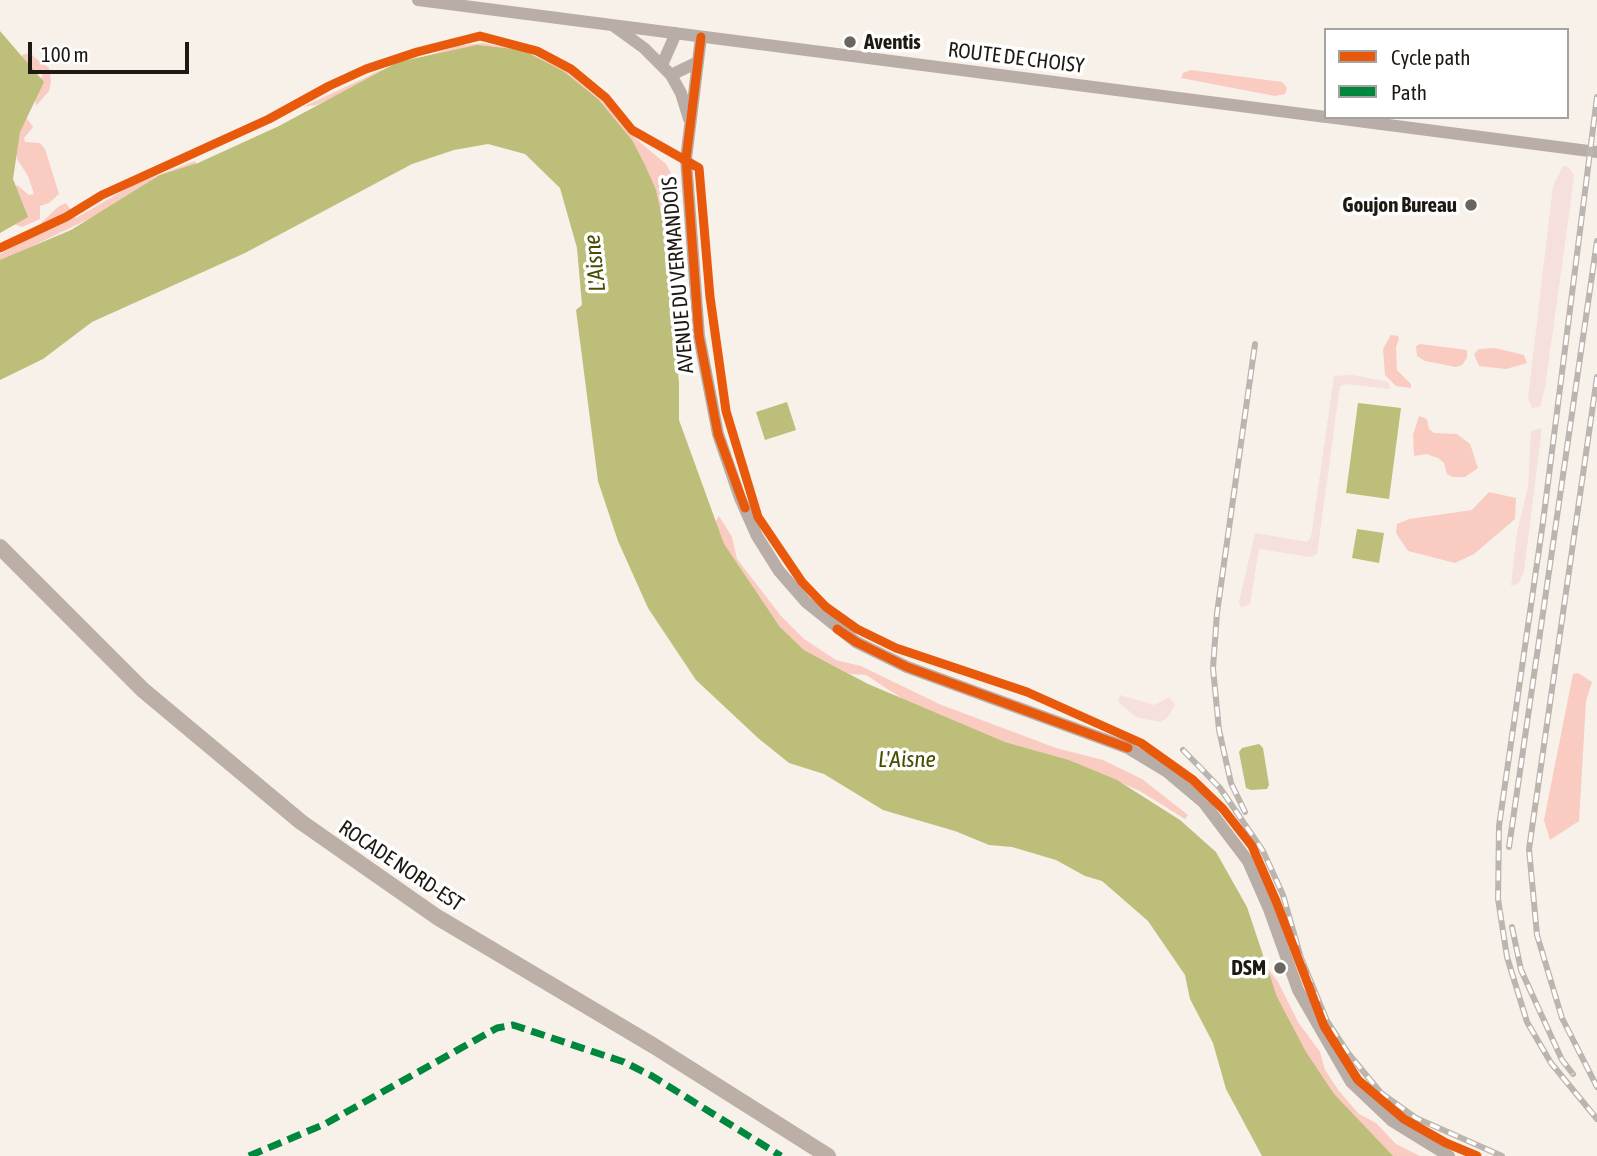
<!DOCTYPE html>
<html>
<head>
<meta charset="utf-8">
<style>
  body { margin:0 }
  #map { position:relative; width:1597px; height:1156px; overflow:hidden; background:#f7f1ea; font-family:"Asap Condensed",sans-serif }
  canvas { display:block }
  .legend { position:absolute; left:1324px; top:28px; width:245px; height:91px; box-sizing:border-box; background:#fff; border:2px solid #a5a3a1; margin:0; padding:9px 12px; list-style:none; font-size:21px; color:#1e1913 }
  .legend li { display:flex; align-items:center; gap:14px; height:35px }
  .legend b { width:35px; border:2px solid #a5a3a1 }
  .scale { position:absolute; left:28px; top:42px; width:161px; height:32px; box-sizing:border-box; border:4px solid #1e1913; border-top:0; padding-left:9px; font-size:21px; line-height:24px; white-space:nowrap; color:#1e1913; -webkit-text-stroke:5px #fff; paint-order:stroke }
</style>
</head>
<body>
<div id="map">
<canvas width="1597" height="1156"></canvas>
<ul class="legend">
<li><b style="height:9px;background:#e8590c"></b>Cycle path</li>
<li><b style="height:9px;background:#00873e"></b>Path</li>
</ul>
<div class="scale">100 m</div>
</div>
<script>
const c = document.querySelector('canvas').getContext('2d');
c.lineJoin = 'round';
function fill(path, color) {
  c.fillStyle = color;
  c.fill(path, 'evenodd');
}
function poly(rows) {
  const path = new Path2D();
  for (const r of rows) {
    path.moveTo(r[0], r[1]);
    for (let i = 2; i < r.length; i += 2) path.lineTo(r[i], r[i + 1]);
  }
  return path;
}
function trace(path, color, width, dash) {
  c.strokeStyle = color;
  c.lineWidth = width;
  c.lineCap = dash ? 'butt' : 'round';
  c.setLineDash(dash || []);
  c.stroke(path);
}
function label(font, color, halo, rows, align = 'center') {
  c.font = font + ' "Asap Condensed",sans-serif';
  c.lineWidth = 7;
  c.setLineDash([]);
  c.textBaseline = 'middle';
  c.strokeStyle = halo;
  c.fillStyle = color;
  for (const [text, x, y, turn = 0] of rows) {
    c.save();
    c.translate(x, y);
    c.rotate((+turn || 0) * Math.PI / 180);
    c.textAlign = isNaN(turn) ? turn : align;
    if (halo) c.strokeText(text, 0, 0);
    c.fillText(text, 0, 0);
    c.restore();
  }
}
fill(poly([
  [1563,166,1568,167,1574,175,1569,215,1545,387,1540,407,1532,408,1528,398,1553,186],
  [1352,375,1384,381,1389,383,1390,389,1345,384,1340,386,1317,554,1310,557,1259,549,1250,604,1241,608,1239,602,1255,533,1307,542,1311,537,1334,376],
  [1542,428,1524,571,1519,583,1511,586,1517,532,1528,487,1531,431],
  [1120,695,1154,705,1169,697,1175,705,1167,718,1160,722,1136,717,1118,702]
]), '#f6e0db');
fill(poly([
  [483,43,521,50,567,71,607,106,636,139,666,164,672,175,670,219,676,241,675,282,683,340,680,342,670,340,654,205,366,83,316,105,303,107,379,71,458,46],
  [29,53,49,68,51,81,49,91,36,106,34,92,43,74,22,64,22,55],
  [1191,70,1282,82,1287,88,1285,94,1275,96,1181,78,1183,73],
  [26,117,33,127,24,138,25,142,40,143,45,149,59,194,49,203,40,206,40,219,22,227,14,224,13,192,17,185,29,195,34,194,28,176,17,159,14,139,19,119],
  [195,161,197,166,0,262,0,254,41,232,41,223,59,206,66,203,76,218,133,185],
  [1391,335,1398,336,1399,339,1396,347,1397,370,1411,384,1411,388,1396,386,1385,375,1383,349],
  [1420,344,1467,350,1467,358,1462,365,1456,367,1425,361,1417,356,1416,346],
  [1495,348,1524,355,1527,363,1506,369,1479,366,1474,354,1479,349],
  [1419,416,1427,419,1429,429,1434,433,1457,434,1470,444,1478,468,1465,477,1453,477,1447,474,1444,463,1438,458,1426,454,1414,456,1413,435],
  [1489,492,1516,498,1515,519,1474,554,1455,563,1408,551,1396,533,1397,524,1409,519,1472,510],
  [719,516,732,537,737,559,781,616,804,639,836,660,861,666,939,704,1056,748,1103,760,1142,779,1188,815,1185,819,1140,791,1069,760,1005,742,906,701,866,675,850,674,804,650,780,627,712,528],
  [1578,673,1592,682,1586,701,1579,821,1550,840,1544,820,1573,674],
  [1267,967,1278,982,1298,1022,1320,1052,1325,1070,1339,1091,1359,1114,1376,1123,1396,1144,1420,1156,1389,1156,1357,1125,1298,1049,1265,978]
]), '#f9cbc1');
fill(poly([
  [0,31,44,82,20,132,13,179,28,217,0,233],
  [477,45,523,50,563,71,598,99,632,140,645,165,656,190,664,226,679,383,679,420,724,544,780,627,804,650,868,684,1005,742,1069,760,1117,780,1180,820,1216,852,1247,907,1277,997,1306,1052,1334,1094,1393,1156,1262,1156,1226,1089,1213,1043,1190,999,1185,975,1148,921,1102,881,1085,876,1056,860,1012,847,989,845,955,831,883,810,824,774,789,763,758,738,696,680,648,608,618,541,598,481,576,310,582,305,577,248,560,188,525,154,488,144,454,150,412,164,245,253,92,322,43,359,0,380,0,260,71,230,160,175,198,163,279,126,398,62],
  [787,402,796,430,765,440,756,412],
  [1358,403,1401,408,1389,499,1346,493],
  [1357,529,1384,533,1379,563,1352,558],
  [1259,744,1263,748,1269,785,1267,789,1251,790,1246,788,1239,752,1242,748]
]), '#bcbe79');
trace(poly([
  [418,0,1326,117],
  [615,27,644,48,671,75,681,93,689,119],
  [701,37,686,159,699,336,718,434,740,498,757,536,779,571,806,602,856,642,907,667,1128,748,1166,771,1204,803,1248,861,1269,909,1298,990,1351,1082,1392,1121,1449,1156],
  [662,65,676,33],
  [671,75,698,62],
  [1327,117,1597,152]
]), '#b9aea7', 12);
trace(poly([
  [0,547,143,690,301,822,437,917,654,1046,828,1156]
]), '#bbafa6', 16);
const rail = poly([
  [1597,97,1543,522,1499,826,1498,899,1507,957,1527,1022,1551,1063,1597,1119],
  [1597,377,1529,849,1537,935,1562,1018,1597,1087],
  [1183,750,1220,788,1263,851,1283,895,1301,958,1327,1021,1348,1053,1381,1093,1416,1118,1502,1156],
  [1245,812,1231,783,1219,730,1213,668,1217,613,1255,344],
  [1509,847,1597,241],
  [1512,927,1521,970,1562,1060,1573,1074]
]);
trace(rail, '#bcb5ae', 6);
trace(rail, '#fff', 3.5, [10]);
trace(poly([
  [249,1156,325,1124,497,1028,513,1025,624,1062,652,1076,781,1156]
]), '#00873e', 7, [14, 7]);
trace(poly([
  [701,37,686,159,699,336,718,434,745,508],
  [0,248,66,217,102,195,269,119,329,86,366,69,417,52,480,36,537,51,571,69,606,98,632,130,699,168,710,297,726,411,758,517,802,582,826,607,857,629,896,648,1027,692,1141,743,1193,780,1223,809,1252,846,1276,901,1324,1026,1358,1080,1404,1119,1446,1143,1477,1156],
  [837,629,856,642,907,667,1128,748]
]), '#e8590c', 9);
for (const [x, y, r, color] of [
  [850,42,7,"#6a655e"],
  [1471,205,7,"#6a655e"],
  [1280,968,7,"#6a655e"]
]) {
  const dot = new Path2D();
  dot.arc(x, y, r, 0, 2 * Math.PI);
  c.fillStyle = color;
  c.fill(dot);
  trace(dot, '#fff', 2.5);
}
label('bold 21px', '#1e1913', '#fff', [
  ["Aventis",864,42,"left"],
  ["Goujon Bureau",1457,205],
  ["DSM",1266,968]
], 'right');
label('21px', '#1e1913', '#fff', [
  ["ROUTE DE CHOISY",1016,58,7],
  ["AVENUE DU VERMANDOIS",678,275,-95],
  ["ROCADE NORD-EST",401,866,34]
]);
label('italic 23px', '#4a4c00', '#fff', [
  ["L'Aisne",595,263,-96],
  ["L'Aisne",907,760]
]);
</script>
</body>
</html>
